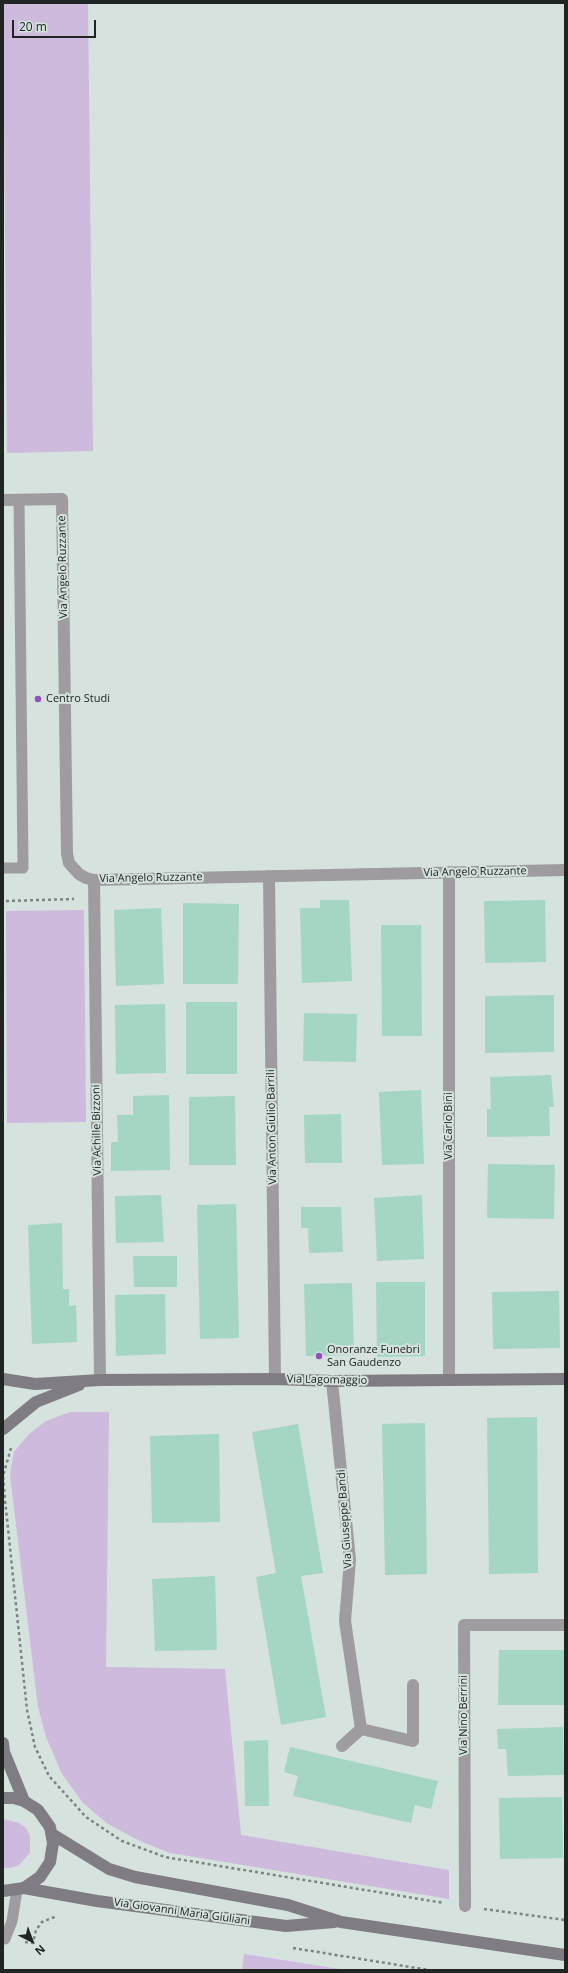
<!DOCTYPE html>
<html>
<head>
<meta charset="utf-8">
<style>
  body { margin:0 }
  #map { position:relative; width:568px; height:1973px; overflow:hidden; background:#d5e2dd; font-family:"Open Sans",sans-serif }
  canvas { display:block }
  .frame { position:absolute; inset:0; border:4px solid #202523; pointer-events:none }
  .north { position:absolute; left:12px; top:1921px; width:40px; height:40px; -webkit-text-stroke:3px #d5e2dd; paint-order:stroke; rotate:138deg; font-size:11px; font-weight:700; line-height:16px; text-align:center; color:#202523 }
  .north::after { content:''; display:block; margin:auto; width:14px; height:18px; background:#202523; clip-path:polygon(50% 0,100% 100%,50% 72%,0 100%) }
  .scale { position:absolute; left:12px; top:20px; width:84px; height:18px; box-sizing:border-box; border:2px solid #202523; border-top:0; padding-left:5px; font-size:12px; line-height:14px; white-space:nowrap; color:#202523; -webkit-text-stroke:3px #d5e2dd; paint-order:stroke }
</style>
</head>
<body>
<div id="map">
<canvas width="568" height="1973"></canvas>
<div class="frame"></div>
<div class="north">N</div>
<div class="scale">20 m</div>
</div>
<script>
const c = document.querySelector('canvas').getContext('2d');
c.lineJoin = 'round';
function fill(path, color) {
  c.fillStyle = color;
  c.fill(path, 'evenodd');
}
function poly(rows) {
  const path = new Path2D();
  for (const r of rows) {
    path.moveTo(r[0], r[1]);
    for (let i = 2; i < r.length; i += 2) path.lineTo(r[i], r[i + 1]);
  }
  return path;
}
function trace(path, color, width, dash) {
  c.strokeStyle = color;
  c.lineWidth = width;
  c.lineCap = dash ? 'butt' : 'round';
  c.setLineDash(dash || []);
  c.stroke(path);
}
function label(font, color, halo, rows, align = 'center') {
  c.font = font + ' "Open Sans",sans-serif';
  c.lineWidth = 4;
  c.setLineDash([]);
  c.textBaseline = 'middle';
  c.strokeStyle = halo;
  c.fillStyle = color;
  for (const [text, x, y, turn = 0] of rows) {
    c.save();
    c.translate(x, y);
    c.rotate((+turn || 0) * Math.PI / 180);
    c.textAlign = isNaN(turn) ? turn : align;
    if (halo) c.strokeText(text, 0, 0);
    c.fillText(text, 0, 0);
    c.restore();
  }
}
fill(poly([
  [3,3,88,3,93,451,7,453],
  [84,910,86,1122,7,1123,6,911],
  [70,1412,109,1412,106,1667,225,1669,241,1835,449,1870,449,1899,170,1853,140,1841,108,1824,83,1803,62,1774,46,1737,38,1707,10,1475,14,1452,29,1434,46,1421],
  [3,1819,19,1823,26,1828,30,1836,30,1853,19,1865,11,1868,3,1868],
  [244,1954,346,1970,242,1970]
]), '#cdbadc');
fill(poly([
  [320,900,349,900,352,981,302,983,300,908,320,908],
  [545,900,546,962,485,963,484,901],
  [183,903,239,904,238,984,183,984],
  [161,908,164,984,116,986,114,910],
  [381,925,421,925,422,1036,382,1036],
  [554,995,554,1052,485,1053,485,996],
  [186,1002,237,1002,237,1074,186,1074],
  [165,1004,166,1073,116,1074,115,1005],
  [304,1013,357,1014,356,1062,303,1061],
  [551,1075,554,1107,549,1107,550,1136,487,1137,487,1109,491,1109,490,1077],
  [421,1090,424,1164,382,1165,379,1092],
  [169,1095,170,1170,111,1171,111,1142,118,1142,117,1115,133,1115,133,1096],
  [235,1096,236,1165,189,1165,189,1097],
  [341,1114,342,1163,305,1163,304,1115],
  [488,1164,555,1165,554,1219,487,1218],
  [161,1195,164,1242,116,1243,115,1196],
  [422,1195,424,1259,377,1261,374,1198],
  [236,1204,239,1338,200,1339,197,1205],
  [301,1207,341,1207,343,1252,309,1253,308,1228,301,1228],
  [62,1223,63,1289,69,1289,69,1306,76,1305,77,1342,32,1344,28,1225],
  [133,1256,177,1256,177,1287,134,1287],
  [376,1282,425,1282,425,1356,377,1357],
  [352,1283,354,1355,306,1356,304,1284],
  [559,1291,560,1348,493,1349,492,1292],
  [165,1294,166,1354,116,1356,115,1295],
  [537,1417,538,1573,489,1574,487,1418],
  [425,1423,427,1574,385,1575,382,1424],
  [298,1424,323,1573,301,1576,326,1717,281,1725,256,1577,276,1573,252,1432],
  [219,1434,220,1522,152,1523,150,1436],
  [215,1576,217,1650,155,1651,152,1579],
  [499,1650,565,1650,565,1705,498,1705],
  [563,1727,564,1775,508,1776,506,1749,498,1749,497,1729],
  [268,1740,269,1806,245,1806,244,1741],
  [290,1747,438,1781,431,1809,415,1805,411,1823,293,1796,298,1776,284,1772],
  [562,1797,563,1858,500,1859,499,1798]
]), '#a5d5c3');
trace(poly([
  [6,901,74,899],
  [11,1448,3,1476,5,1500,27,1710,35,1747,49,1776,86,1817,122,1841,165,1857,444,1903],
  [484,1909,565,1920],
  [25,1942,33,1943,36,1930,42,1922,57,1916],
  [293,1948,429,1970]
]), '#7b8480', 2.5, [3, 3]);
trace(poly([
  [3,868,23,868,19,500],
  [5,1939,12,1921,17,1890]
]), '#9f9ca1', 11);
trace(poly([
  [3,500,62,499,67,854,69,863,79,874,86,878,94,880,565,870],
  [449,872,449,1380],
  [269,876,275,1379],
  [94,880,100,1380],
  [332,1381,350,1560,345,1621,361,1729],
  [361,1729,413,1741,413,1685],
  [342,1746,361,1729],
  [465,1906,464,1625,565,1625]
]), '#9f9ca1', 12);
trace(poly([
  [3,1379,35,1384,100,1380,275,1379,332,1381,565,1379],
  [3,1429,36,1402,79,1385],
  [3,1743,4,1752,24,1801],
  [3,1798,14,1798,24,1801,38,1810,50,1827,53,1843,50,1862,40,1877,24,1888,3,1891],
  [52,1834,109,1869,135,1877,288,1905,341,1922,565,1955],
  [24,1888,97,1901,286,1926,334,1922]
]), '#807c83', 12);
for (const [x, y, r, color] of [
  [38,699,4,"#954ec1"],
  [319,1356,4,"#954ec1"]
]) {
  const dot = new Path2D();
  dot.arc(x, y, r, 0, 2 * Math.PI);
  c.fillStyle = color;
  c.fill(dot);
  trace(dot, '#d5e2dd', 1.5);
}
label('11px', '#202523', '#d5e2dd', [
  ["Via Angelo Ruzzante",63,567,-91],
  ["Via Angelo Ruzzante",475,872,-1],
  ["Via Angelo Ruzzante",151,878,-1],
  ["Via Carlo Bini",449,1126,-90],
  ["Via Anton Giulio Barrili",272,1127,-91],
  ["Via Achille Bizzoni",97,1130,-91],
  ["Via Lagomaggio",327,1380,1],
  ["Via Giuseppe Bandi",345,1519,-94],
  ["Via Nino Berrini",464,1715,-90],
  ["Via Giovanni Maria Giuliani",182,1912,8]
]);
label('11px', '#202523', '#d5e2dd', [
  ["Centro Studi",46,699],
  ["Onoranze Funebri",327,1350],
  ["San Gaudenzo",327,1363]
], 'left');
</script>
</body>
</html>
